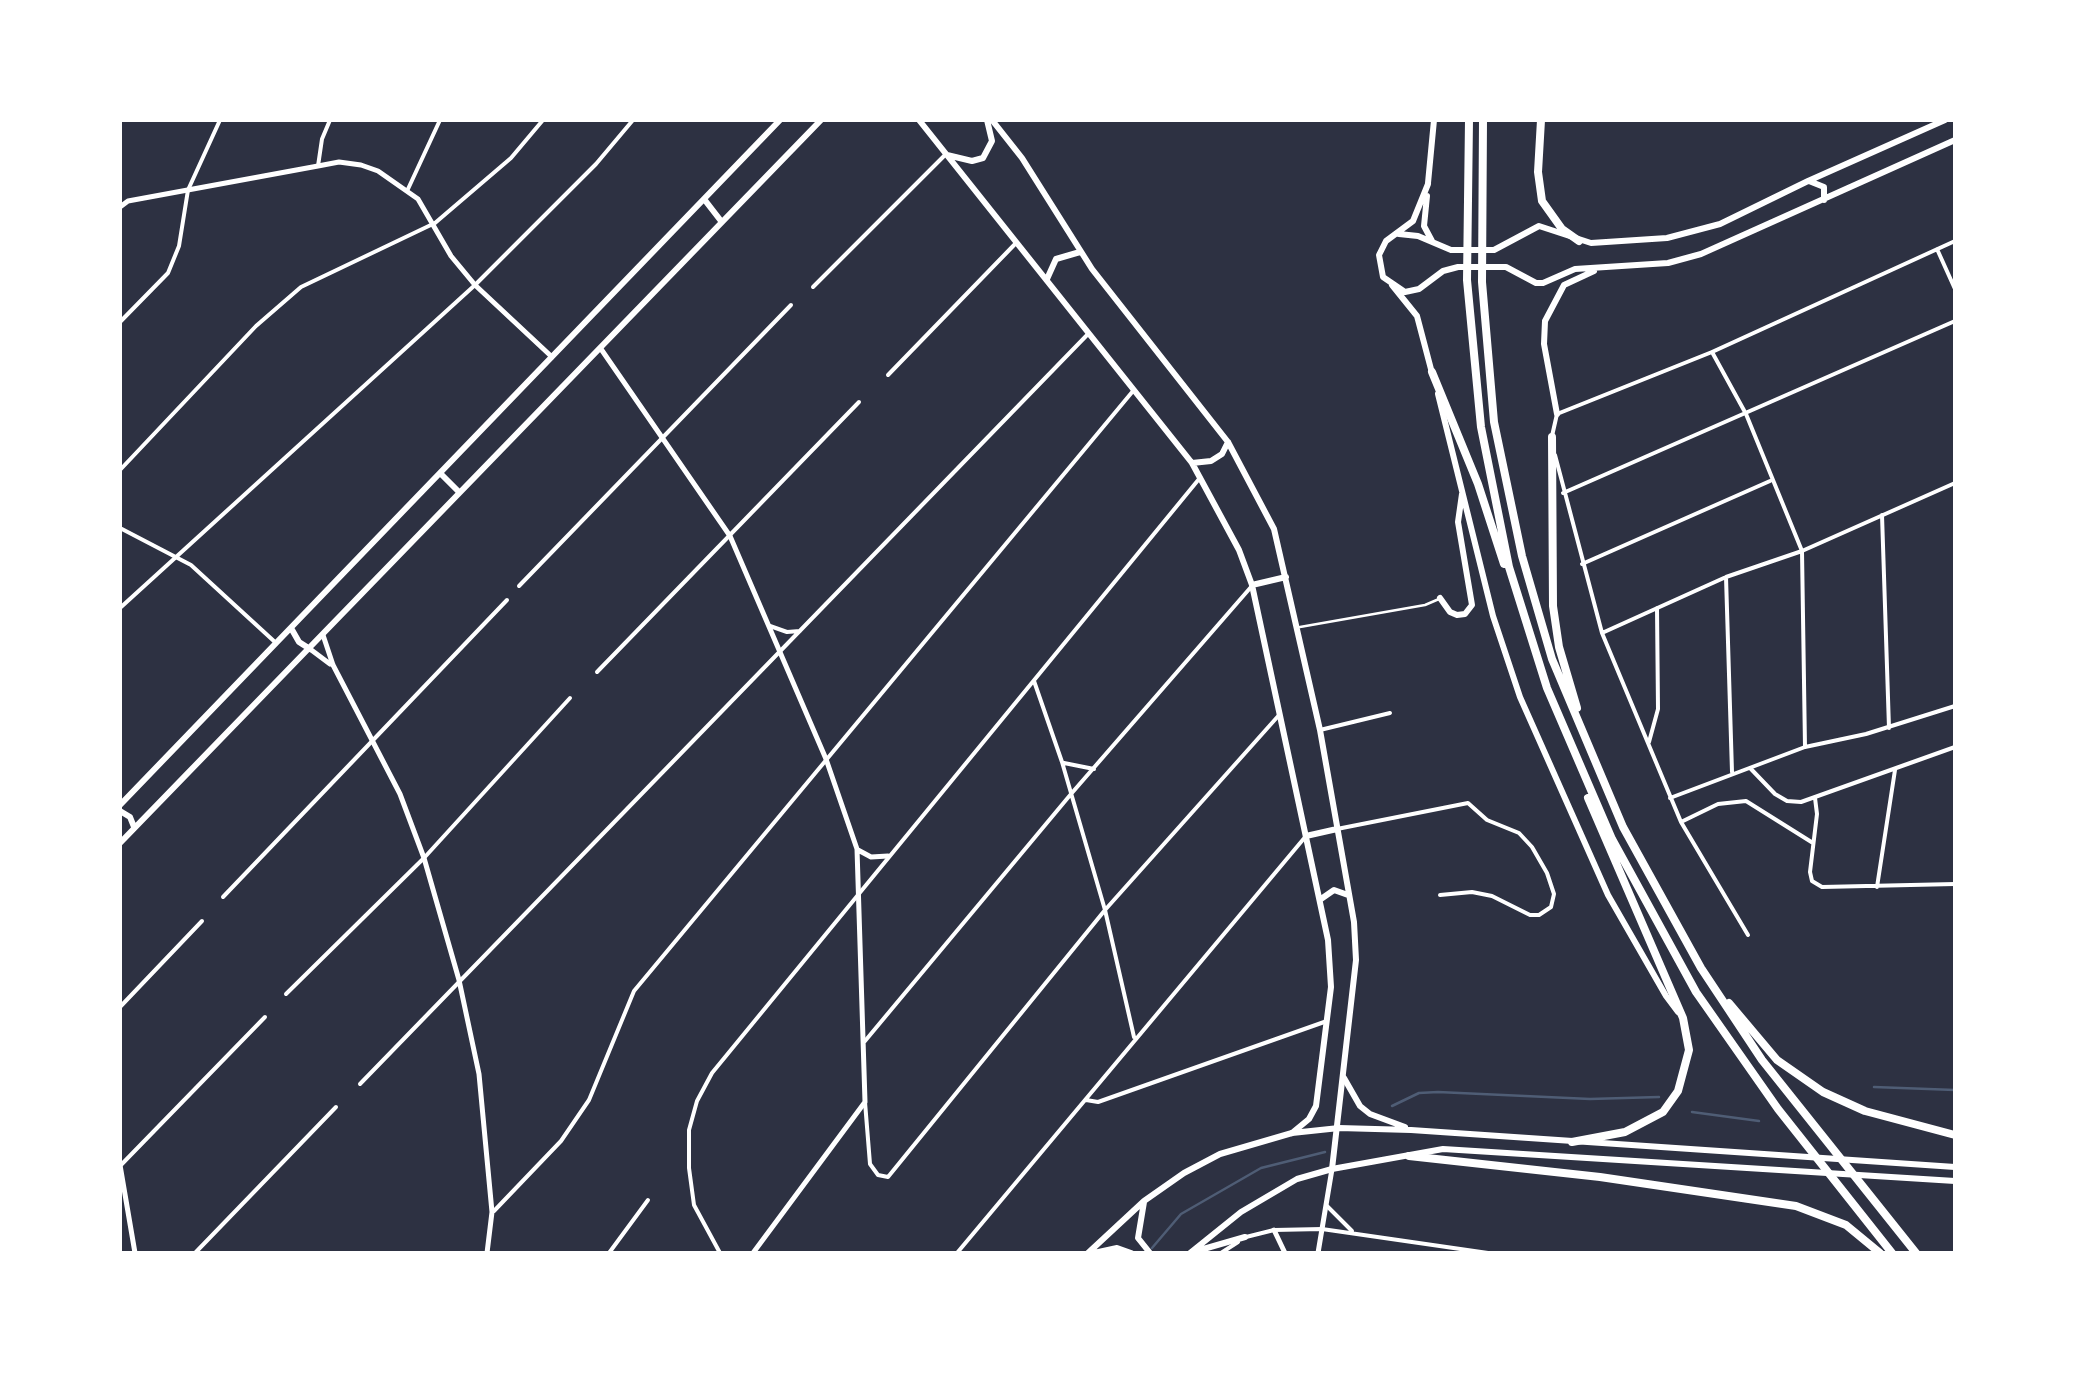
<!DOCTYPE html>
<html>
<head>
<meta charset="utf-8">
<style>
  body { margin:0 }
  #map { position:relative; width:2075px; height:1373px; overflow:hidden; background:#2d3142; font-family:Figtree,sans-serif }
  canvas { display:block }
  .frame { position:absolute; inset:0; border:122px solid #fff; pointer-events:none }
</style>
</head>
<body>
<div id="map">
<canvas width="2075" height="1373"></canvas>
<div class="frame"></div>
</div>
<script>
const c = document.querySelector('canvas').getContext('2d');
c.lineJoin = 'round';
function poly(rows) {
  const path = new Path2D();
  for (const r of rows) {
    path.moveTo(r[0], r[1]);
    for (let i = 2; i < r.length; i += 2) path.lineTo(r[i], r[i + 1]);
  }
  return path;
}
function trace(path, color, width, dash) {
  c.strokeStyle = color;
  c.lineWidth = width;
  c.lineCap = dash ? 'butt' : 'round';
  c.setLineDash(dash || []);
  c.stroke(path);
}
trace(poly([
  [1874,1087,1955,1090],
  [1392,1106,1419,1093,1438,1092,1590,1099,1659,1097],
  [1692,1112,1759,1121],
  [1152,1248,1181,1214,1261,1168,1325,1152]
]), '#4f5d75', 2.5);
trace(poly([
  [1300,627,1425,605,1439,599]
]), '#fff', 2.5);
trace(poly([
  [318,166,322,139,330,120],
  [408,189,440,120],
  [1937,249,1955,289],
  [813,287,946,154],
  [120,322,168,273,179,246,188,190,220,120],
  [1712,352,1746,414,1802,551,1805,747],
  [888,375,1016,243],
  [1552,436,1557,414,1712,352,1955,241],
  [1555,455,1602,633,1681,822,1748,935],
  [120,470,256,326,301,287,435,223,511,158,543,120],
  [1563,493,1955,321],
  [1882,515,1889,728],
  [120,528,191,565,276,643],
  [1582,564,1770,481],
  [1726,577,1732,772],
  [519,586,791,305],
  [120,608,475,285,596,164,633,120],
  [770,626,787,632,800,631],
  [1602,633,1726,577,1802,551,1955,483],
  [597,672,859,402],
  [1034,681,1062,762,1105,910,1134,1037],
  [1320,730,1390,713],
  [1649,742,1658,709,1657,608],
  [1064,763,1094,769],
  [1751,769,1775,794,1787,801,1801,802,1955,747],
  [1670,798,1805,747,1866,734,1955,706],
  [1815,798,1817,814,1810,872,1812,881,1822,887,1955,884],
  [1681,822,1718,804,1746,801,1813,843],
  [1337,829,1468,803,1487,820,1519,833,1532,847,1547,873,1554,894,1551,907,1539,915,1530,915,1492,896,1472,892,1440,895],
  [1877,887,1895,770],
  [223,897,507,600],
  [286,994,424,858,570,698],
  [120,1007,202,921],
  [865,1041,1071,794,1251,587],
  [360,1084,1088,334],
  [1086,1100,1098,1102,1327,1021],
  [865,1102,870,1164,878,1175,888,1177,1105,910,1280,714],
  [120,1166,265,1017],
  [1327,1206,1352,1231],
  [494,1211,561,1141,589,1100,634,991,1133,391],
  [1246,1237,1274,1230,1322,1229,1488,1253],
  [195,1253,336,1107],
  [609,1253,648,1200],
  [720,1253,694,1205,689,1168,689,1130,697,1101,712,1073,1199,479],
  [957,1253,1306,836],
  [1221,1253,1238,1242]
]), '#fff', 4);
trace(poly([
  [120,207,128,201,318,166,339,162,361,165,378,171,418,199,451,256,475,285,552,357],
  [601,349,730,536,826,759,857,849,865,1102,753,1253],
  [323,635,333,665,400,794,424,858,459,980,479,1074,492,1212,487,1253],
  [310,649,330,664],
  [858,850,871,857,888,856],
  [120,1165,135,1253],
  [1274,1230,1285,1253],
  [1318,1253,1332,1169]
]), '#fff', 5);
trace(poly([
  [919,120,1192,463,1239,550,1252,585,1328,940,1331,987,1316,1106,1309,1119,1292,1133],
  [992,120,1022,158,1092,269,1228,442,1274,529,1320,730,1354,922,1356,960,1332,1169],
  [947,155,972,161,983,158,992,141,987,120],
  [1809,181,1824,187,1824,200],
  [1428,183,1434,120],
  [1428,184,1413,221,1386,241,1379,255,1383,277,1405,292,1419,289,1443,271,1458,267,1506,267,1536,283,1543,283,1575,269,1668,263,1701,254,1955,140],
  [1427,196,1424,226,1432,241],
  [704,199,721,221],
  [1399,234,1418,236,1451,250,1494,250,1539,226,1591,243,1667,238,1720,224,1808,181,1945,120],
  [1047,279,1056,259,1080,252],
  [1392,285,1417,316,1432,373],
  [1438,394,1493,616,1520,697,1608,895,1666,996,1678,1012],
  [1557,414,1544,344,1545,321,1564,285,1594,271],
  [1192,463,1211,461,1222,454,1228,442],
  [440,473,459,492],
  [1252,585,1286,577],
  [1440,598,1450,612,1457,615,1465,614,1472,605,1458,522,1462,494],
  [291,628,299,642,310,649],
  [120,805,780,120],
  [120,811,130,817,134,827],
  [1306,836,1337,829],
  [120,843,821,120],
  [1321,899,1334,890,1348,895]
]), '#fff', 6);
trace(poly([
  [1344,1078,1360,1106,1370,1114,1405,1127],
  [1144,1202,1138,1238,1150,1253],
  [1193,1252,1245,1237],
  [1088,1253,1144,1201,1184,1173,1220,1154,1292,1133,1339,1128,1411,1130,1955,1167],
  [1094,1253,1117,1248,1131,1253],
  [1190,1253,1241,1212,1297,1179,1332,1169,1443,1149,1955,1181]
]), '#fff', 6);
trace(poly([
  [1469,120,1467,280,1481,427,1509,567,1547,688,1612,839,1696,992,1778,1109,1892,1253],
  [1483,120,1482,282,1494,422,1522,556,1552,659,1623,827,1701,968,1762,1060,1916,1253],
  [1541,120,1538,172,1542,201,1562,229,1579,241],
  [1432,372,1478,484,1504,564],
  [1552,437,1553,606,1559,647,1577,708],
  [1729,1003,1777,1060,1823,1092,1865,1111,1955,1135],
  [1572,1142,1625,1132,1663,1112,1678,1091,1689,1050,1683,1018,1588,798],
  [1409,1156,1600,1177,1796,1206,1846,1225,1880,1253]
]), '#fff', 8);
</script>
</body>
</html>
